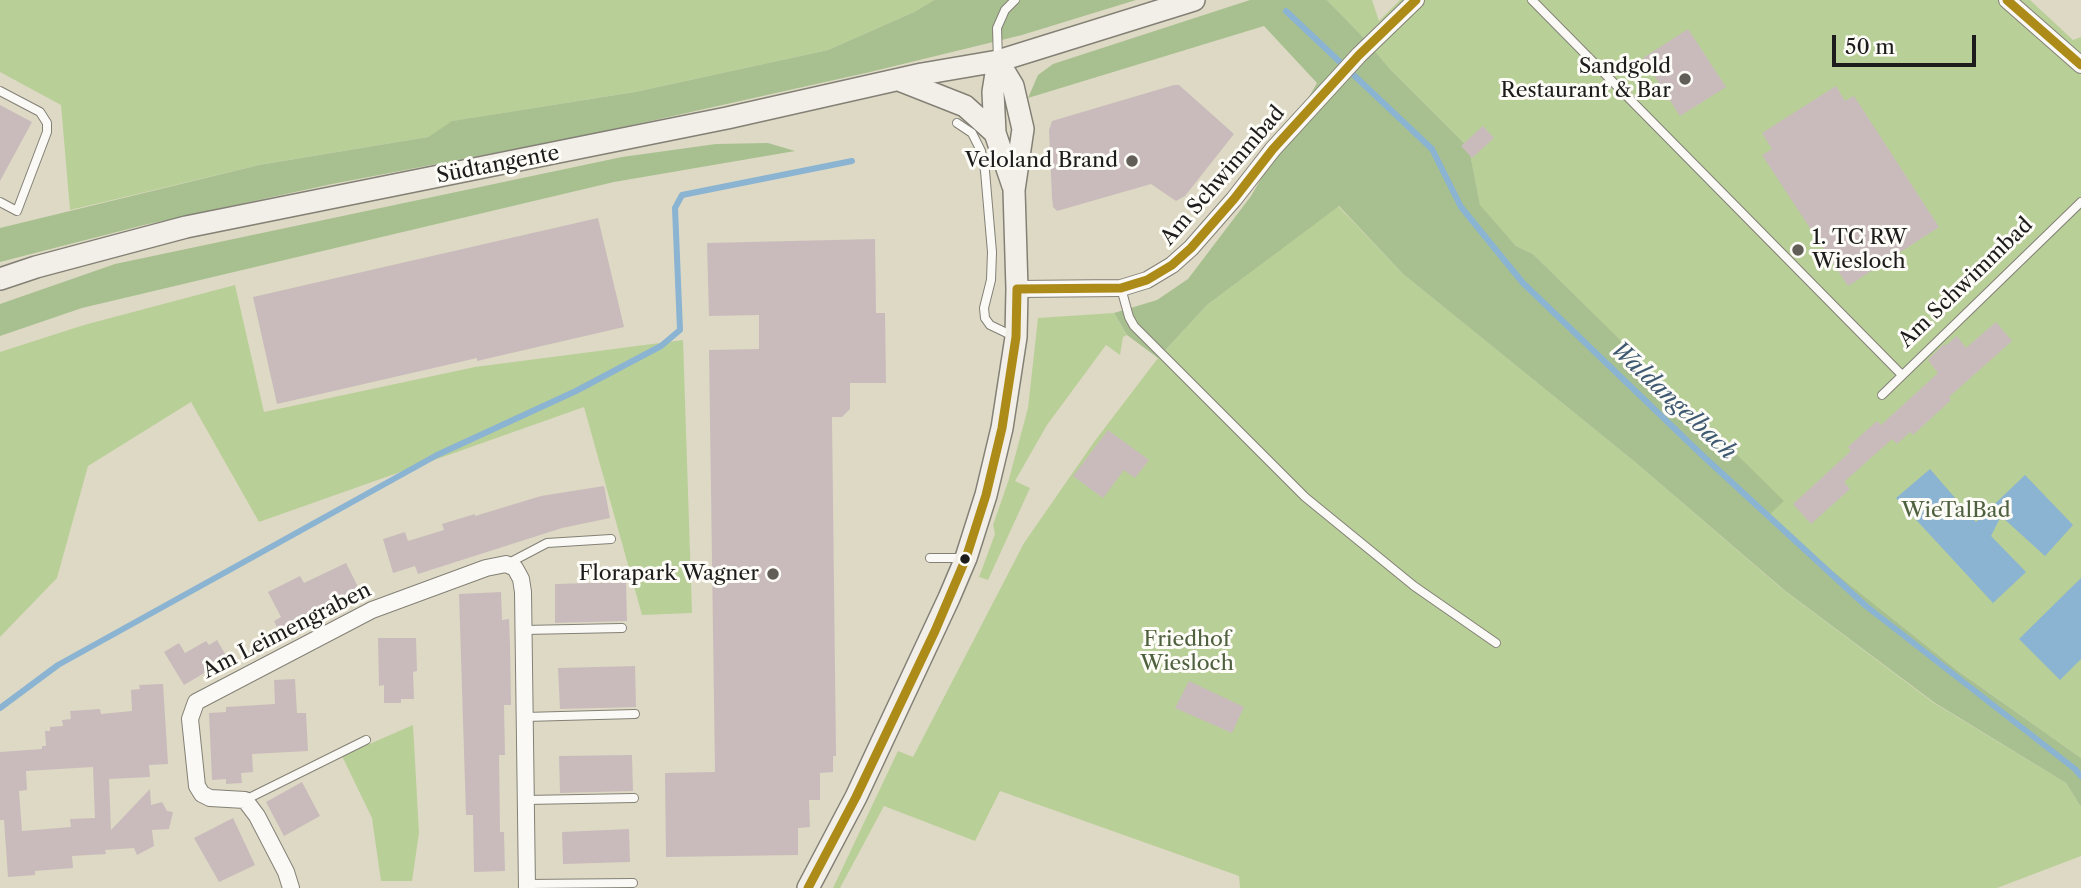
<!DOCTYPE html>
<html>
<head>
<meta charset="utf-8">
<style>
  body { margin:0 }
  #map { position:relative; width:2081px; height:888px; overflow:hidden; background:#ded9c4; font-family:"Libre Caslon Text",serif }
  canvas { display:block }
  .scale { position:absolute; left:1832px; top:35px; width:144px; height:32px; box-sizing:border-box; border:4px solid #1c1c1c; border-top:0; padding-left:9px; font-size:21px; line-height:24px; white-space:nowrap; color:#1c1c1c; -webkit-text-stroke:5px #fdfcf7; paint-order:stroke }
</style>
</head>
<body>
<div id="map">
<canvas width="2081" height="888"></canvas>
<div class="scale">50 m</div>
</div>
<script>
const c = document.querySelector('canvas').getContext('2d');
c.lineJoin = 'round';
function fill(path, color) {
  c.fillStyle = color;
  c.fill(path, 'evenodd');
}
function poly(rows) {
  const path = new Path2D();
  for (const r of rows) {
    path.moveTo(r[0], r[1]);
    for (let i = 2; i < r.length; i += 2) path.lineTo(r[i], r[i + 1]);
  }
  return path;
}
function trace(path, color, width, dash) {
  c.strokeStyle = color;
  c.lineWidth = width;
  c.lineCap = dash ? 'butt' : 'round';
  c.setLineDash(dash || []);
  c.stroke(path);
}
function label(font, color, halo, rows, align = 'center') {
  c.font = font + ' "Libre Caslon Text",serif';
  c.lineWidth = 6;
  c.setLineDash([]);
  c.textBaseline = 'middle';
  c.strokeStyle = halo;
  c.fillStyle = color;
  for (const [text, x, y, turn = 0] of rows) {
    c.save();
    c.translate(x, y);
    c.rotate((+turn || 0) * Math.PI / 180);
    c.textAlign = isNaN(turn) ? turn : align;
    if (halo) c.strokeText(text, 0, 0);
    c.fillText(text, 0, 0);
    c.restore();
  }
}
fill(poly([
  [0,0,934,0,914,12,828,50,635,92,453,121,428,137,259,165,70,210,61,105,0,72],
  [1327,0,1372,0,1379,21,1400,0,2030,0,2073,40,2081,37,2081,758,1958,671,1765,518,1783,501,1533,254,1516,246,1480,206,1469,148,1390,69,1363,37],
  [1338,206,1403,274,1635,462,1781,588,1934,703,2066,783,2081,807,2081,856,1997,888,1240,888,1239,876,1000,791,975,841,884,806,840,888,833,888,898,751,913,757,1024,543,1094,442,1158,358,1207,305],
  [235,285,264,412,475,367,683,340,692,613,642,615,584,407,259,522,191,402,88,466,57,578,0,637,0,352,84,325],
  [1114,313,1127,335,1123,337,1120,355,1106,345,1047,425,1015,481,1030,488,988,580,979,577,995,534,993,525,1009,479,1028,408,1038,318],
  [413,725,419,833,412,881,381,881,372,818,342,756]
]), '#b9cf98');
fill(poly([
  [934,0,1136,0,1022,35,870,72,588,135,332,184,144,225,0,262,0,228,259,165,428,137,452,121,635,92,828,50,914,12],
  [1250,0,1327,0,1363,37,1390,69,1469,148,1480,205,1516,246,1533,254,1784,501,1766,518,1958,671,2081,758,2081,807,2066,783,1935,703,1784,590,1635,462,1403,274,1339,206,1207,305,1158,358,1127,335,1114,313,1157,300,1188,279,1251,196,1317,83,1264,26,1028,98,1038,75,1053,64],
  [768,143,795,151,614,182,82,308,0,336,0,304,115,264,622,157,716,144]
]), '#a8c090');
fill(poly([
  [1930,469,1976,522,2025,475,2073,525,2045,556,2001,516,1991,536,2026,572,1993,603,1896,498],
  [2081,578,2081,659,2060,680,2019,639]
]), '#8bb3d2');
trace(poly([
  [1286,11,1432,149,1461,207,1523,283,1702,455,1866,606,2075,769,2081,776],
  [0,708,58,665,437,455,576,391,661,346,680,330,675,208,682,195,852,161]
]), '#8bb3d2', 6);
fill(poly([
  [1688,29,1726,87,1680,116,1643,58],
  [1174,85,1179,85,1234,134,1185,196,1176,201,1151,184,1057,211,1053,207,1052,198,1049,130,1052,121],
  [1836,86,1845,101,1854,96,1939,227,1848,286,1762,155,1772,149,1762,133],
  [0,105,32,122,0,181],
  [1483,126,1494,138,1472,158,1461,146],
  [598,218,624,327,477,361,477,358,277,404,253,297],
  [875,239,876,313,885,313,886,383,850,383,850,409,842,417,832,417,836,756,833,756,833,772,820,773,820,800,809,800,810,827,798,828,798,855,666,857,665,773,715,772,709,350,759,349,759,315,709,316,707,243],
  [1996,322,2012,341,1949,397,1951,400,1913,435,1910,432,1897,444,1892,439,1844,482,1850,489,1811,524,1793,504,1851,451,1848,447,1877,421,1881,425,1938,373,1928,360,1944,344,1945,346,1957,336,1966,348],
  [1108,430,1149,460,1135,478,1124,470,1103,498,1073,476],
  [604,486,610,518,562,528,418,574,415,566,393,573,383,539,405,532,408,541,444,530,442,524,475,514,475,516,541,496],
  [346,563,360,591,348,595,349,602,282,637,274,621,281,617,268,592,300,576,304,583],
  [626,582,627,621,555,623,555,584],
  [501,592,502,620,509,619,510,644,511,705,504,705,505,755,499,755,500,832,504,832,505,871,474,872,473,815,466,815,459,594],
  [378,638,416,638,417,671,413,672,414,699,401,699,401,703,384,703,384,685,379,686],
  [217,640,228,659,184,685,164,652,179,643,185,653,206,641,209,645],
  [635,666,636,707,560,709,558,668],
  [295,679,297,713,306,713,308,751,252,754,253,772,241,773,242,783,226,784,226,779,212,780,209,713,226,712,226,707,275,704,274,680],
  [1189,681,1244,707,1232,733,1175,708],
  [163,684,168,764,149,765,150,777,109,779,111,830,150,789,151,805,162,802,167,811,173,812,169,829,152,830,154,846,137,855,134,848,105,850,106,854,72,856,73,868,35,871,35,875,8,877,4,820,0,820,0,752,42,749,42,746,46,746,45,731,50,731,50,727,63,726,62,720,71,719,70,711,100,709,101,714,132,711,131,690,140,689,139,685],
  [93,767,95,818,70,819,71,827,22,831,19,791,27,790,26,771],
  [632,755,633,791,560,793,559,756],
  [302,782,320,816,284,836,266,802],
  [233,818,255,865,219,882,194,838],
  [629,829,630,862,563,864,562,832]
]), '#c9bbbc');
const lane = poly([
  [1532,0,1901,374],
  [998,61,997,28,1005,10,1015,0],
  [0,91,40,112,47,123,47,132,17,211,0,202],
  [957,123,972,133,981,151,985,171,992,252,991,280,984,308,985,318,990,325,1013,336],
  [1121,288,1129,317,1134,326,1305,497,1414,586,1496,643],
  [1882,395,2081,202],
  [930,558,965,558],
  [507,564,547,543,611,539],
  [524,630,622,628],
  [525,717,635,714],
  [245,800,366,740],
  [526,800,634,798],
  [527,884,633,883]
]);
const street = poly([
  [2007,0,2081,65],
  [1017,289,1121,288,1147,280,1172,265,1191,248,1234,199,1273,149,1359,55,1416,0],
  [291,888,286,872,257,816,245,800,210,798,202,794,197,786,190,719,196,702,372,610,486,568,506,564,515,568,521,579,523,592,527,888]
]);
const secondary = poly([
  [998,61,993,92,995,133,1013,186],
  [899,80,965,106,995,133],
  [0,279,36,267,186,227,727,118,922,74,998,61,1194,0],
  [808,888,856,797,949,598,966,558,986,495,1002,428,1016,337,1017,289,1014,190,1023,129,1013,86,998,61]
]);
trace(lane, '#838076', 10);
trace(street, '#838076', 18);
trace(secondary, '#838076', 24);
trace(lane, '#faf9f6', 8);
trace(street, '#faf9f6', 16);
trace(secondary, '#f2efe8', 21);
trace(poly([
  [2007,0,2081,65],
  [1017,289,1121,288,1147,280,1172,265,1191,248,1234,199,1273,149,1359,55,1416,0],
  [808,888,856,797,935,631,966,558,986,495,1002,428,1016,337,1017,289]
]), '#ad8b19', 9);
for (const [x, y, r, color] of [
  [1685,79,7,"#605e57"],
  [1132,161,7,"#605e57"],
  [1798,250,7,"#605e57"],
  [965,559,6,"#1c1c1c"],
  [773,574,7,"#605e57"]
]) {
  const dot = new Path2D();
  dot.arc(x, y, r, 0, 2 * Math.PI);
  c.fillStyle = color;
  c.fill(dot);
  trace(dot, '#fdfcf7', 2.5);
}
label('21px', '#1c1c1c', '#fdfcf7', [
  ["Sandgold",1671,67],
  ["Restaurant & Bar",1671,91],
  ["Veloland Brand",1118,161],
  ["1. TC RW",1812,238,"left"],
  ["Wiesloch",1812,262,"left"],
  ["Florapark Wagner",759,574]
], 'right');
label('21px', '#1c1c1c', '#fdfcf7', [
  ["Südtangente",498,165,-11],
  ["Am Schwimmbad",1223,176,-49],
  ["Am Schwimmbad",1966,283,-44],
  ["Am Leimengraben",287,631,-27]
]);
label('21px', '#4f603f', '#fdfcf7', [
  ["WieTalBad",1956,511],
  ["Friedhof",1187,640],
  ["Wiesloch",1187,664]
]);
label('italic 23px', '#3e5971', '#fdfcf7', [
  ["Waldangelbach",1673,401,43]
]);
</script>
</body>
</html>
